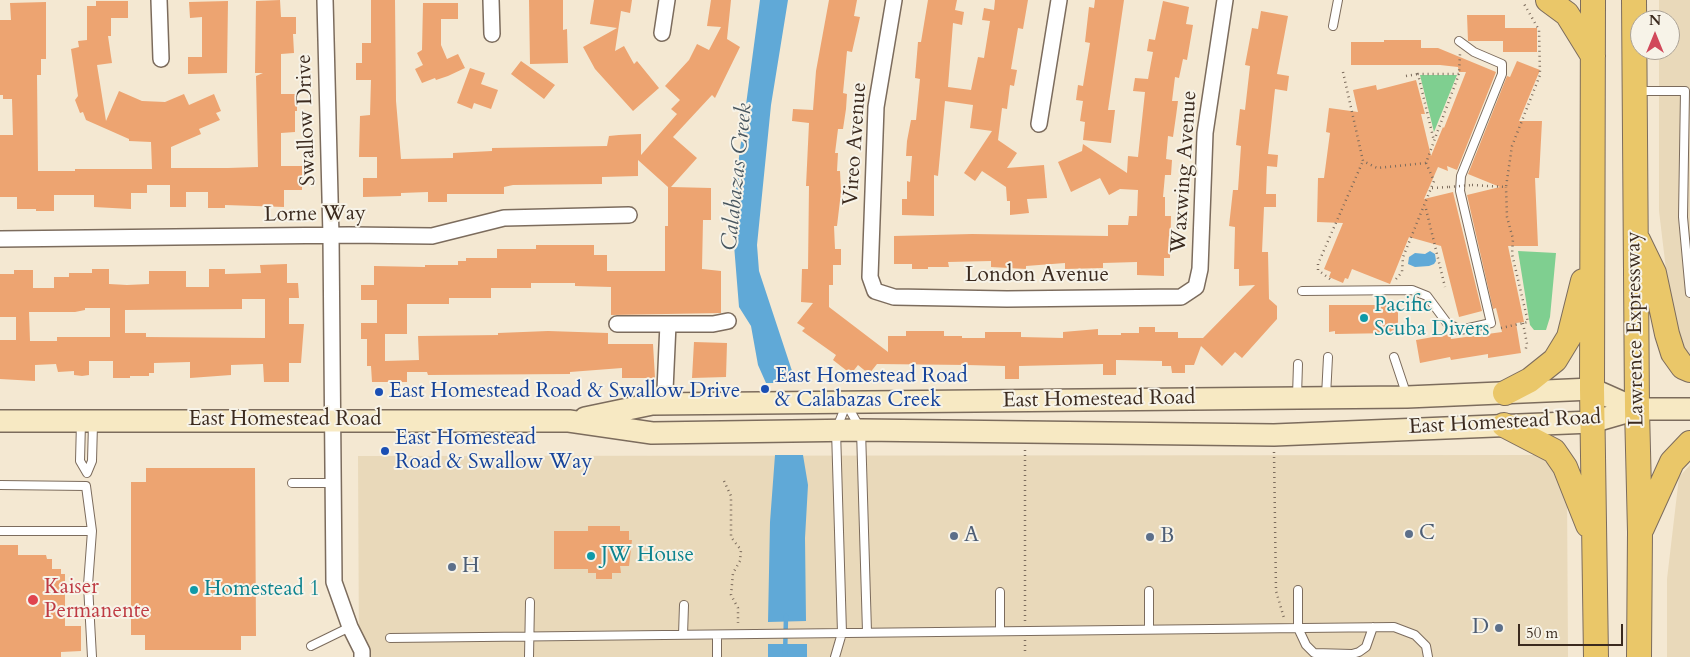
<!DOCTYPE html>
<html>
<head>
<meta charset="utf-8">
<style>
  body { margin:0 }
  #map { position:relative; width:1690px; height:657px; overflow:hidden; background:#f4e8d2; font-family:Cardo,serif }
  canvas { display:block }
  .north { position:absolute; left:1630px; top:10px; width:50px; height:50px; box-sizing:border-box; background:#f7f3e8; border:1px solid #aca397; border-radius:50%; rotate:0deg; font-size:14px; font-weight:700; line-height:20px; text-align:center; color:#3b2a1e }
  .north::after { content:''; display:block; margin:auto; width:18px; height:22px; background:#d1495b; clip-path:polygon(50% 0,100% 100%,50% 72%,0 100%) }
  .scale { position:absolute; left:1518px; top:624px; width:105px; height:22px; box-sizing:border-box; border:2px solid #3b2a1e; border-top:0; padding-left:6px; font-size:15px; line-height:18px; white-space:nowrap; color:#3b2a1e; -webkit-text-stroke:4px #f7f3e8; paint-order:stroke }
</style>
</head>
<body>
<div id="map">
<canvas width="1690" height="657"></canvas>
<div class="north">N</div>
<div class="scale">50 m</div>
</div>
<script>
const c = document.querySelector('canvas').getContext('2d');
c.lineJoin = 'round';
function fill(path, color) {
  c.fillStyle = color;
  c.fill(path, 'evenodd');
}
function poly(rows) {
  const path = new Path2D();
  for (const r of rows) {
    path.moveTo(r[0], r[1]);
    for (let i = 2; i < r.length; i += 2) path.lineTo(r[i], r[i + 1]);
  }
  return path;
}
function trace(path, color, width, dash) {
  c.strokeStyle = color;
  c.lineWidth = width;
  c.lineCap = dash ? 'butt' : 'round';
  c.setLineDash(dash || []);
  c.stroke(path);
}
function label(font, color, halo, rows, align = 'center') {
  c.font = font + ' Cardo,serif';
  c.lineWidth = 4;
  c.setLineDash([]);
  c.textBaseline = 'middle';
  c.strokeStyle = halo;
  c.fillStyle = color;
  for (const [text, x, y, turn = 0] of rows) {
    c.save();
    c.translate(x, y);
    c.rotate((+turn || 0) * Math.PI / 180);
    c.textAlign = isNaN(turn) ? turn : align;
    if (halo) c.strokeText(text, 0, 0);
    c.fillText(text, 0, 0);
    c.restore();
  }
}
fill(poly([
  [1659,0,1690,0,1690,355,1683,349,1673,328,1659,211,1659,50,1670,50,1670,20,1659,20],
  [1541,455,1553,466,1567,490,1568,657,359,657,358,456],
  [1690,465,1690,657,1667,657,1667,579,1679,477]
]), '#e9d9ba');
fill(poly([
  [1420,75,1457,75,1434,132],
  [1518,251,1556,253,1550,317,1546,330,1534,330,1530,325]
]), '#7fcf90');
fill(poly([
  [760,0,788,0,771,105,757,245,759,271,796,383,766,383,758,365,751,326,739,307,734,245,733,202],
  [1430,251,1435,254,1436,261,1434,264,1429,266,1415,267,1408,264,1409,257,1415,253,1425,254],
  [775,455,803,455,808,485,805,538,806,621,768,622,770,522],
  [768,644,807,644,807,657,768,657]
]), '#60a9d7');
trace(poly([
  [785,657,786,616]
]), '#60a9d7', 4.5);
fill(poly([
  [280,0,281,17,296,17,296,34,293,34,294,53,281,54,281,94,297,94,297,111,295,111,295,132,281,133,281,166,302,166,302,190,284,190,284,207,225,205,225,208,208,208,208,192,186,192,186,207,170,207,170,185,147,185,147,193,131,193,131,209,94,207,94,195,54,195,54,211,36,211,36,209,17,209,17,197,0,197,0,135,13,135,12,99,3,99,3,95,0,95,0,20,11,20,10,3,46,2,46,59,41,59,41,75,37,75,38,171,75,171,75,169,152,169,151,142,129,141,129,139,86,120,83,112,80,113,75,100,78,96,71,49,79,47,78,41,87,40,87,6,96,6,96,1,128,1,128,18,111,18,111,36,108,36,112,63,97,65,106,121,119,91,142,101,165,102,184,94,189,105,214,94,221,111,216,113,220,120,199,129,201,134,171,147,171,168,228,168,258,167,256,76,263,73,255,73,256,1],
  [371,0,395,0,396,101,401,159,453,158,453,153,492,151,492,148,607,146,609,136,619,135,641,134,641,155,677,114,671,109,680,100,665,86,689,60,697,44,709,50,721,27,707,26,711,0,731,0,727,39,740,47,715,98,712,95,673,137,697,158,671,187,711,188,711,220,703,220,702,269,721,271,721,313,611,315,611,287,575,286,575,283,531,283,531,288,491,288,491,298,449,298,449,304,407,304,407,334,385,334,385,361,419,360,418,336,498,335,498,333,548,331,608,333,608,344,653,344,655,378,622,378,622,368,570,372,570,374,428,375,427,372,407,372,407,382,372,382,371,366,367,366,367,339,361,339,361,323,377,323,377,300,361,300,361,285,374,285,374,266,425,267,425,265,458,265,458,261,466,261,466,258,497,258,497,249,536,249,536,245,594,245,594,255,607,255,607,271,665,271,665,226,668,226,668,187,638,160,638,176,602,177,602,184,513,185,504,187,504,194,447,194,447,202,428,202,428,192,401,193,401,196,363,197,363,178,377,178,377,157,359,157,360,116,370,115,371,80,356,80,356,63,362,63,362,43,371,43],
  [529,0,563,0,563,30,567,29,568,63,530,64],
  [594,0,632,0,630,13,621,11,615,51,624,46,634,64,637,61,659,88,633,111,595,69,583,47,617,28,590,24],
  [829,0,857,0,854,16,860,17,852,52,847,51,843,93,847,94,846,109,843,129,838,129,835,153,838,153,837,171,840,171,841,192,837,226,834,226,835,249,841,249,841,265,833,265,833,285,829,285,829,307,888,352,888,336,906,336,906,331,944,331,944,336,962,336,962,338,985,338,985,332,1021,332,1021,337,1063,338,1063,332,1098,329,1098,335,1121,335,1121,333,1139,333,1139,327,1155,327,1155,332,1178,332,1178,338,1203,338,1255,285,1239,286,1239,269,1234,269,1235,227,1229,226,1233,190,1238,190,1241,146,1236,145,1240,109,1245,110,1250,66,1245,65,1252,28,1258,29,1261,11,1288,16,1277,74,1289,76,1287,91,1275,89,1268,154,1278,155,1277,167,1267,166,1266,194,1276,194,1276,207,1264,207,1262,252,1268,252,1269,299,1277,306,1277,319,1242,358,1235,352,1222,366,1201,346,1194,365,1185,365,1185,373,1172,373,1171,366,1162,366,1162,361,1116,360,1116,375,1103,375,1103,364,1019,366,1019,379,1005,379,1005,366,967,365,877,364,869,374,858,365,851,374,833,360,836,355,802,331,805,328,797,323,813,303,801,302,802,269,808,269,809,186,806,186,809,123,792,121,793,109,813,110,816,71],
  [928,0,957,0,955,10,964,12,962,25,953,23,948,87,971,90,978,57,984,58,990,21,982,20,984,8,994,10,995,0,1028,0,1023,29,1018,28,1011,69,1017,70,1014,86,1010,85,1007,109,1002,108,998,140,1017,153,1007,168,1044,165,1047,198,1027,199,1029,213,1010,215,1010,201,1007,201,1006,187,982,171,975,181,964,173,992,131,970,128,973,105,945,101,938,176,934,175,934,216,902,215,902,199,907,199,907,181,910,182,912,156,906,156,907,141,911,120,916,120,920,79,915,78,918,42,921,42],
  [1095,0,1124,0,1108,110,1115,110,1111,143,1083,140,1085,122,1080,121,1083,101,1076,100,1078,85,1083,86,1090,43,1085,42,1089,7,1094,8],
  [228,1,227,73,188,74,188,57,202,57,202,17,190,18,189,2],
  [1163,1,1189,7,1186,24,1193,25,1187,60,1183,59,1179,78,1175,77,1172,101,1178,101,1176,116,1173,137,1168,136,1166,159,1172,160,1171,175,1165,175,1163,197,1165,197,1165,216,1171,216,1170,258,1164,258,1164,276,1137,275,1137,262,1103,263,1103,268,1065,269,1065,263,1026,266,1026,269,991,267,991,261,948,262,949,267,928,267,928,269,912,269,912,264,894,264,894,236,972,234,1108,236,1108,225,1128,225,1129,216,1137,216,1138,190,1120,189,1109,195,1100,178,1071,192,1058,162,1082,151,1083,144,1127,173,1128,156,1138,157,1145,92,1133,91,1135,78,1148,79,1153,52,1147,51,1149,39,1155,40],
  [423,3,458,3,458,19,441,19,441,45,447,59,458,54,465,68,448,76,436,80,435,78,422,83,415,69,423,65,417,53,422,50],
  [1467,15,1505,15,1505,28,1537,28,1537,52,1503,52,1503,41,1468,41],
  [1384,40,1421,40,1421,48,1438,48,1496,72,1457,170,1447,166,1448,171,1438,167,1424,199,1453,192,1482,311,1459,317,1441,246,1409,237,1390,284,1352,269,1348,279,1345,278,1343,283,1329,277,1331,272,1324,269,1343,223,1317,222,1318,178,1324,178,1330,133,1326,132,1329,108,1358,112,1353,90,1376,85,1377,90,1416,80,1425,114,1421,114,1431,156,1443,127,1444,128,1466,72,1459,72,1458,67,1440,65,1351,65,1351,42,1384,42],
  [521,61,555,85,544,99,511,74],
  [1517,61,1540,70,1519,121,1542,121,1539,178,1535,178,1538,246,1508,246,1524,322,1516,323,1521,353,1488,358,1488,354,1451,360,1450,357,1420,363,1416,340,1450,334,1451,339,1502,332,1496,308,1493,309,1467,195,1500,187,1468,174,1507,76,1510,77],
  [470,68,485,73,481,84,498,90,491,109,474,103,472,109,457,103],
  [287,264,287,283,298,283,299,298,289,298,289,324,304,324,301,363,289,363,289,382,264,382,263,364,231,365,231,375,190,378,190,362,154,363,154,373,149,373,149,376,130,376,130,378,113,378,113,361,89,361,89,375,82,376,74,375,74,371,58,372,56,364,35,365,35,381,0,379,0,340,16,340,16,317,0,317,0,274,14,274,14,270,33,270,33,288,54,288,54,277,69,277,69,273,92,273,92,269,109,269,109,284,127,285,149,284,149,271,186,271,186,287,209,287,209,269,225,269,225,274,261,273,260,265],
  [242,299,265,299,265,338,146,337,146,333,125,333,125,310,242,309],
  [85,308,110,308,110,337,57,337,57,341,30,341,29,312,75,312,85,310],
  [1329,305,1398,305,1398,331,1393,331,1393,333,1335,334,1335,331,1329,332],
  [694,342,727,343,726,377,692,378],
  [146,468,255,468,256,636,241,636,241,650,145,650,145,635,131,635,131,482,146,482],
  [588,526,620,526,620,531,629,531,629,540,632,540,629,566,620,566,621,573,612,573,612,579,596,579,596,573,588,573,588,569,554,569,554,531,588,531],
  [0,545,18,545,18,555,46,555,47,559,52,559,52,569,61,569,61,574,65,574,65,626,81,626,81,651,61,652,61,657,0,657]
]), '#eda471');
const service = poly([
  [1333,26,1338,0],
  [1638,91,1685,91,1683,217,1690,293],
  [1302,291,1412,290,1427,296,1447,323,1460,330,1491,323,1460,191,1461,176,1502,74,1502,64,1474,52,1459,41],
  [1394,357,1407,396],
  [1297,396,1298,364],
  [1326,396,1328,357],
  [847,405,861,430,867,632],
  [81,422,80,461,87,473,92,461,93,424],
  [292,483,334,483],
  [0,485,86,486,92,531,88,585,92,657],
  [0,531,92,531],
  [1298,590,1298,628,1306,645,1314,653,1352,654,1359,652,1366,647,1373,627],
  [1149,591,1149,629],
  [1000,592,1000,630],
  [683,635,684,605],
  [390,638,1394,627,1415,635,1426,646,1428,657],
  [311,646,350,627],
  [529,657,530,602],
  [717,657,717,635],
  [835,657,842,633,836,430,846,405]
]);
const minor = poly([
  [159,0,161,59],
  [325,0,331,236,334,582,350,627,362,651,362,657],
  [491,0,492,34],
  [894,0,876,107,870,277,875,291,894,297,1007,299,1181,297,1196,287,1200,269,1205,133,1225,0],
  [662,33,667,0],
  [1039,124,1059,0],
  [0,239,349,235,432,236,504,218,629,215],
  [617,324,668,324],
  [665,390,668,324,713,324,728,321]
]);
const secondary = poly([
  [585,418,652,404,1407,397,1592,389,1637,409],
  [0,421,569,421,652,433,861,430,1274,435,1592,422,1637,409,1690,409]
]);
const trunk = poly([
  [1548,0,1567,14,1593,56],
  [1593,0,1592,389,1596,657],
  [1634,0,1637,409,1640,532,1639,657],
  [1638,240,1654,273,1667,334,1673,353,1683,367,1690,370],
  [1505,393,1530,380,1555,360,1569,337,1583,281],
  [1504,425,1554,451,1565,467,1588,525],
  [1642,528,1672,462,1690,443]
]);
trace(service, '#7c6c5d', 10);
trace(minor, '#7c6c5d', 18);
trace(secondary, '#7c6c5d', 24);
trace(trunk, '#7c6c5d', 26);
trace(poly([
  [1343,72,1363,161,1377,168,1426,163,1434,141],
  [1459,74,1434,141,1418,74,1459,74,1460,54],
  [1406,76,1418,74],
  [1472,185,1506,187,1512,146,1540,75,1539,30,1523,2],
  [1432,188,1449,187],
  [1426,209,1445,287],
  [1330,279,1318,270,1318,264,1363,161],
  [1396,279,1402,272,1403,257,1434,181,1426,163],
  [1523,323,1527,344,1525,352],
  [1501,328,1528,322,1512,254,1513,239,1507,217,1506,187],
  [1025,450,1025,622],
  [1274,452,1276,591,1284,618],
  [724,481,731,496,731,537,741,550,740,561,733,573,731,595,738,608,738,623],
  [1025,640,1025,651]
]), '#7c6c5d', 2.5, [1, 4]);
trace(service, '#fff', 8);
trace(minor, '#fff', 15);
trace(secondary, '#f7e9c3', 21);
trace(trunk, '#eac769', 24);
trace(poly([
  [1449,187,1472,185]
]), '#7c6c5d', 2.5, [1, 4]);
for (const [x, y, r, color] of [
  [1364,318,5,"#0f9aa8"],
  [765,389,5,"#1a4fb4"],
  [379,392,5,"#1a4fb4"],
  [385,451,5,"#1a4fb4"],
  [1409,534,5,"#5c6f8a"],
  [954,536,5,"#5c6f8a"],
  [1150,537,5,"#5c6f8a"],
  [591,556,5,"#0f9aa8"],
  [452,567,5,"#5c6f8a"],
  [194,590,5,"#0f9aa8"],
  [33,600,6,"#e0444e"],
  [1499,628,5,"#5c6f8a"]
]) {
  const dot = new Path2D();
  dot.arc(x, y, r, 0, 2 * Math.PI);
  c.fillStyle = color;
  c.fill(dot);
  trace(dot, '#f7f3e8', 2);
}
label('21px', '#3b2a1e', '#f7f3e8', [
  ["Swallow Drive",307,120,-92],
  ["Vireo Avenue",856,144,-86],
  ["Waxwing Avenue",1185,172,-86],
  ["Lorne Way",315,215,-1],
  ["London Avenue",1037,276],
  ["Lawrence Expressway",1636,329,-91],
  ["East Homestead Road",1099,400,-1],
  ["East Homestead Road",285,420],
  ["East Homestead Road",1505,423,-3]
]);
label('21px', '#0d838f', '#f7f3e8', [
  ["Pacific",1374,306],
  ["Scuba Divers",1374,330],
  ["JW House",601,556],
  ["Homestead 1",204,590]
], 'left');
label('21px', '#164399', '#f7f3e8', [
  ["East Homestead Road",775,377],
  ["& Calabazas Creek",775,401],
  ["East Homestead Road & Swallow Drive",389,392],
  ["East Homestead",395,439],
  ["Road & Swallow Way",395,463]
], 'left');
label('21px', '#4e5e75', '#f7f3e8', [
  ["C",1419,534],
  ["A",964,536],
  ["B",1160,537],
  ["H",462,567],
  ["D",1489,628,"right"]
], 'left');
label('21px', '#be3a42', '#f7f3e8', [
  ["Kaiser",44,588],
  ["Permanente",44,612]
], 'left');
label('italic 22px', '#48565f', '#f7f3e8', [
  ["Calabazas Creek",738,177,-84]
]);
</script>
</body>
</html>
